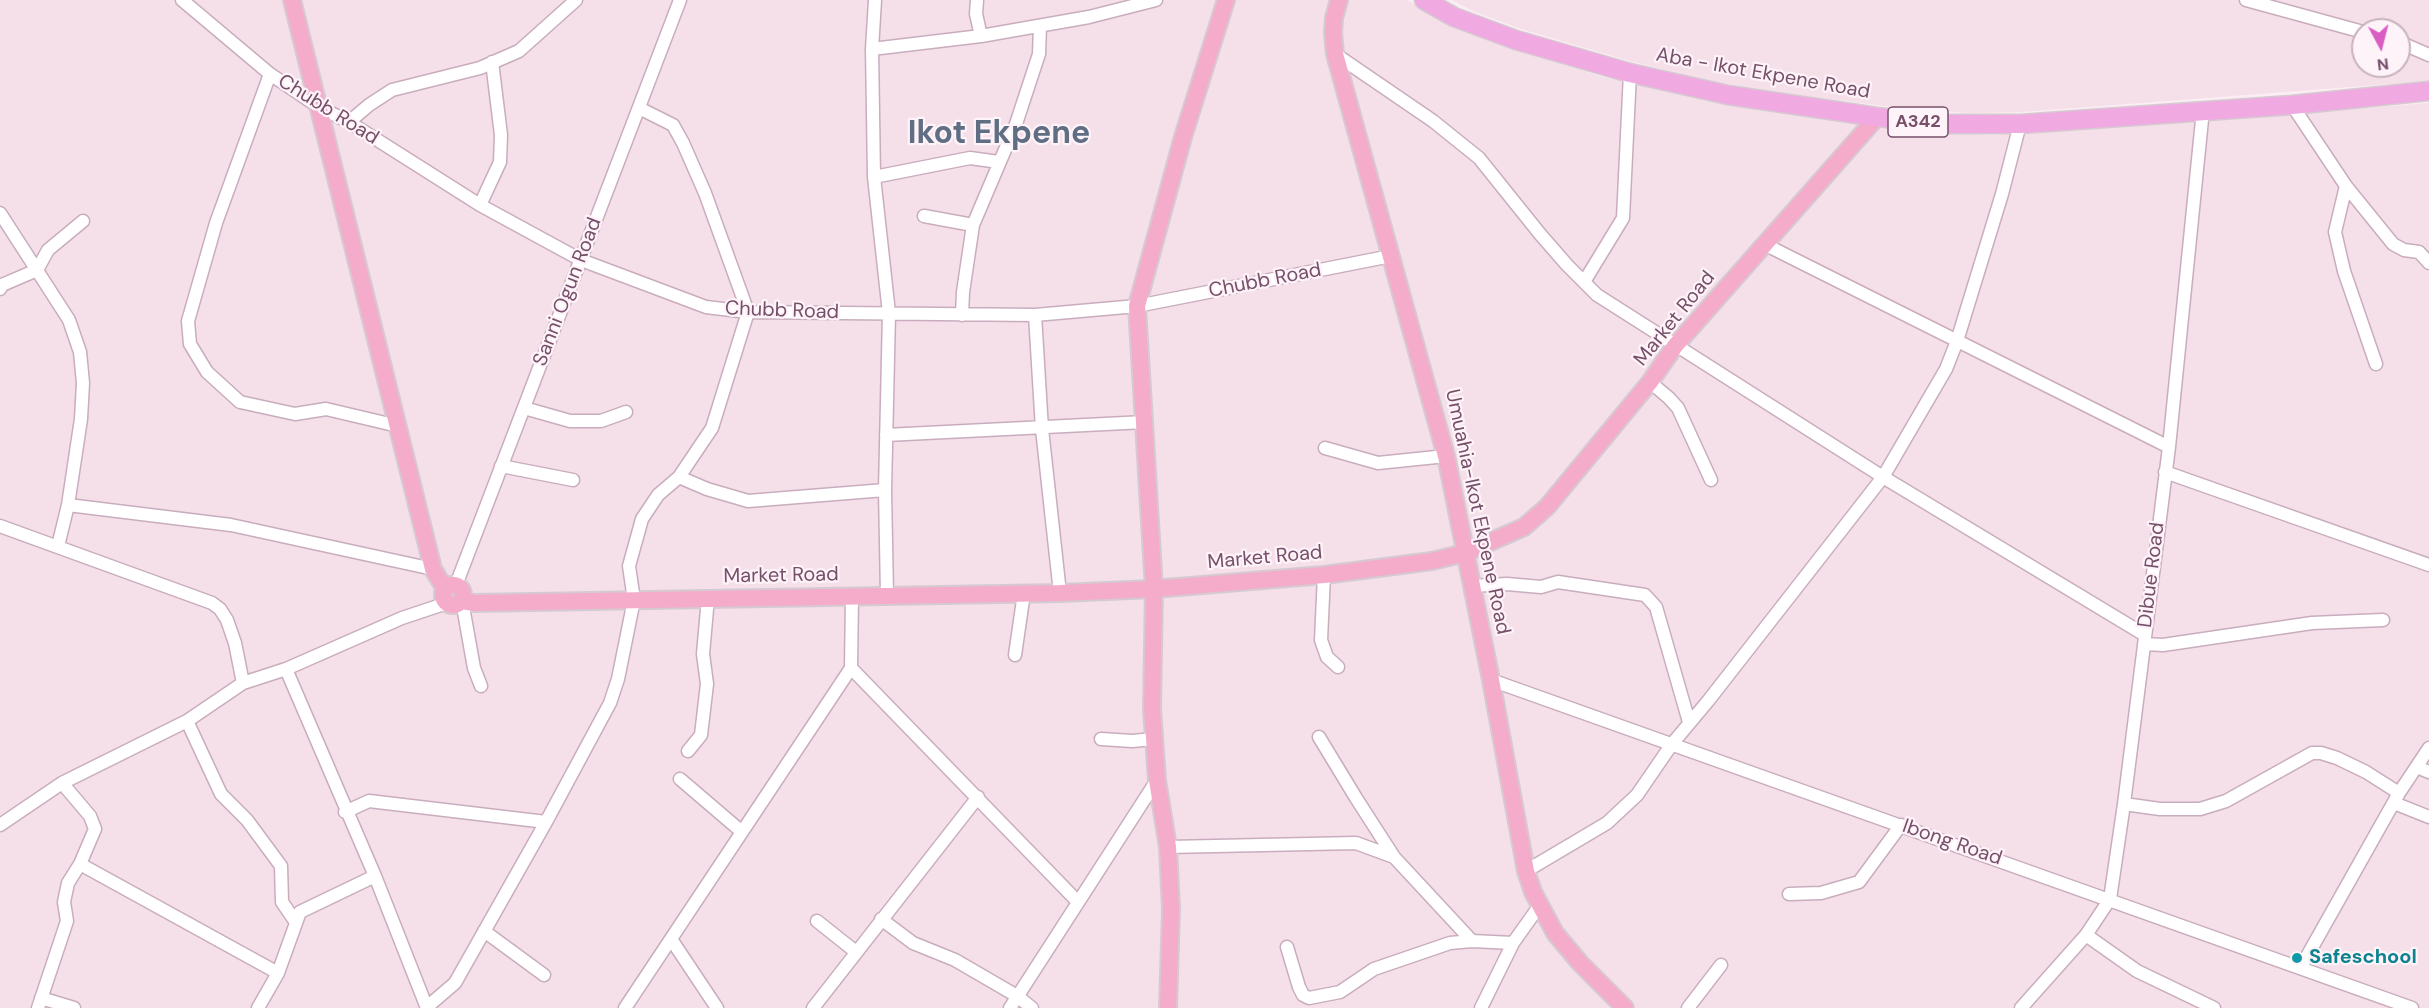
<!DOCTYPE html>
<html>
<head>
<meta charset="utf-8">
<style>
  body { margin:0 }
  #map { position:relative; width:2429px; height:1008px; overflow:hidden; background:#fbedf3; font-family:"DM Sans",sans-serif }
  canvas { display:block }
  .north { position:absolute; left:2351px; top:18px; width:60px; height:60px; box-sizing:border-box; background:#fef3f8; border:2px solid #c8b2bf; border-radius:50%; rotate:173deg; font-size:16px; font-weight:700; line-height:24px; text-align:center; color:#76506a }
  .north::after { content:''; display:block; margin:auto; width:21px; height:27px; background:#da5dc4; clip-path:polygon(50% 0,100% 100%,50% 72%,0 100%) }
</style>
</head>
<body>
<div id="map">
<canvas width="2429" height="1008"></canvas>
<div class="north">N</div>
</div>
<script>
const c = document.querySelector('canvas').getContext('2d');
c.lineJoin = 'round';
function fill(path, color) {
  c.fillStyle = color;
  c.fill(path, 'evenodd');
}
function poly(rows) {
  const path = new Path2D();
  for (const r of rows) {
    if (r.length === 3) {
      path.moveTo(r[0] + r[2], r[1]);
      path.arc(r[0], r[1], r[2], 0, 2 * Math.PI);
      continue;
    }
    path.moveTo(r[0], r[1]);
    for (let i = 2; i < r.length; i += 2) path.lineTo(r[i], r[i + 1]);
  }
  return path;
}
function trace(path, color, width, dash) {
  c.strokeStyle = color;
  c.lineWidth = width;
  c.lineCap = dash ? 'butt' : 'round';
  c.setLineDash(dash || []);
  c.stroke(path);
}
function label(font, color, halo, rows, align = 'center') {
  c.font = font + ' "DM Sans",sans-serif';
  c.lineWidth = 4.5;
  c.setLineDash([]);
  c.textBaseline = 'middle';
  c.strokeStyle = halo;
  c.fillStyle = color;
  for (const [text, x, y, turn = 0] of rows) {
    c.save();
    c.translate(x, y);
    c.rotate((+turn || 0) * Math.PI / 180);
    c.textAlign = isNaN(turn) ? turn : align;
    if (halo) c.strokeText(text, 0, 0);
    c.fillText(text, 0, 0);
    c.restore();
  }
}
fill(poly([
  [0,0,1407,0,1450,25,1500,44,1600,76,1715,103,1833,121,1928,132,1993,135,2064,131,2429,103,2429,1008,0,1008],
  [1452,0,2429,0,2429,81,2022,112,1970,113,1909,109,1805,96,1716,82,1630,61,1521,29,1475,12],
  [2363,30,2399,30,2399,66,2363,66]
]), '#f5dfe9');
const minor = poly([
  [182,0,270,74,319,107,349,122,480,205,581,260,706,307,748,312,1035,315,1137,306,1391,256],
  [875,0,872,49,874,177,889,313,885,490,887,595],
  [977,0,976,14,981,36],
  [2246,0,2363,32],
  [2399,42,2429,55],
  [872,49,981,36,1089,17,1156,0],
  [1335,54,1433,121,1479,158,1540,234,1567,265,1597,295,1883,477,2145,635],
  [270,74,216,223,188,321,190,344,207,372,240,402,295,414,326,409,398,426],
  [2292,105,2346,186,2393,244,2404,250,2419,252,2429,263],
  [349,122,369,105,392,90,480,68,519,51,576,0],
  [874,177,970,158,999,162],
  [2346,186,2335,232,2344,271,2376,364],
  [480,205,500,162,501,135,492,62],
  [0,213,69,320,80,352,83,383,81,419,68,505,58,546],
  [924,216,973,225],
  [1764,244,2169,447],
  [1584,282,1623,218,1630,73],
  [0,289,2,285,37,270,48,250,83,221],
  [962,315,963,292,973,225,1016,124,1039,54,1040,26],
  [1035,315,1042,429,1060,593],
  [1650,382,1669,398,1678,408,1711,480],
  [524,408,570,421,601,421,626,412],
  [886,435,1145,422],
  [1325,448,1378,463,1446,456],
  [501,466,573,480],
  [2165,472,2429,565],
  [679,477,707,489,748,501,885,490],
  [68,505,231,525,433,569],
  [0,526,212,603,220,609,227,620,235,643,243,683],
  [1324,575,1321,640,1327,657,1338,667],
  [456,585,680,0],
  [1472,586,1507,584,1541,587,1558,582,1645,595,1656,607,1689,722],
  [462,601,474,668,481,686],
  [2144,644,2163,645,2312,623,2383,620],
  [1015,655,1024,593],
  [851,668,1078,902],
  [286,669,375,876,427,1008],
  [1491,680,2412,1008],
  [187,721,221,794,247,820,281,866,282,902,295,921],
  [1319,737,1356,798,1394,857,1472,941],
  [1101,739,1132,741,1154,739],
  [688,751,701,735,707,684,703,654,708,598],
  [2417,767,2429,772],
  [680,779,742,832],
  [2394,803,2429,817],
  [2124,804,2160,809,2200,809,2226,801,2312,753,2321,753,2337,758,2366,772,2399,793],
  [345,812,369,801,546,822],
  [0,825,62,783,187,721,243,683,286,669,402,618,447,603],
  [1168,847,1356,843,1394,857],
  [80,864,278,973,300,912,375,876],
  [1526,871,1607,823,1637,795,1672,744,1708,701,1883,477,1946,369,1957,341,2002,194,2020,124],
  [1789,894,1821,893,1859,882,1901,825],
  [881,919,913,943,955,960,1017,996,1032,1008],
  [817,921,856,952],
  [484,931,544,975],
  [2086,935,2137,971,2214,1008],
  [671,939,717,1008],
  [1287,947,1299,987,1303,995,1309,998,1340,992,1374,969,1450,943,1472,941,1513,943],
  [2301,967,2399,793,2429,748],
  [41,998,74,1008],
  [427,1007,455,983,546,822,610,703,618,679,634,600,629,566,642,519,658,495,679,477,712,428,748,312,705,193,683,143,673,125,639,108],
  [38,1008,67,921,64,902,68,883,80,864,95,829,90,816,62,783],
  [258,1008,278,973],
  [625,1008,851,668,852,596],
  [813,1008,978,797],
  [1010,1008,1157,780],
  [1481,1008,1513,943,1540,905],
  [1688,1008,1721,965],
  [2021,1008,2086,935,2110,899,2124,804,2169,447,2203,110]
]);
const major = poly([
  [292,0,433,569,445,589],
  [1339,0,1334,18,1333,33,1335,54,1446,456,1491,680,1526,871,1533,892,1555,933,1580,963,1625,1008],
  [453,595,10],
  [462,601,474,603,1060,593,1154,589,1324,575,1432,561,1465,553,1524,527,1547,507,1650,382,1675,346,1877,117],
  [1168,1008,1171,909,1168,847,1157,780,1152,709,1154,589,1137,306,1183,137,1226,0]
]);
const highway = poly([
  [1424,0,1454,17,1516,40,1630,73,1728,95,1877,117,1945,124,2020,124,2292,105,2429,91]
]);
trace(minor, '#c9adbe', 15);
trace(major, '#d6cad2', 20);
trace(highway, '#d6cad2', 21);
trace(minor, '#fff', 12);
trace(major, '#f4acca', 16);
trace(highway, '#f0a9e1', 18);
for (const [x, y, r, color] of [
  [2297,958,6,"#0f9aa8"]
]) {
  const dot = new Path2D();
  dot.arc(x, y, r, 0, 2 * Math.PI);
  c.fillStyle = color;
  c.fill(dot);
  trace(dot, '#fef3f8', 2);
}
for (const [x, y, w] of [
  [1918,122,60]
]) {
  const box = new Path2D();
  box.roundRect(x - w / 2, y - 15, w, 30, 4.5);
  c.fillStyle = '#fef3f8';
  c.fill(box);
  trace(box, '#76506a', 1.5);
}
label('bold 18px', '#76506a', null, [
  ["A342",1918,122]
]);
label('20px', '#76506a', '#fef3f8', [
  ["Aba - Ikot Ekpene Road",1763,74,10],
  ["Chubb Road",328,110,32],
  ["Chubb Road",1265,281,-11],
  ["Sanni Ogun Road",568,292,-69],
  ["Chubb Road",782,311,2],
  ["Market Road",1675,319,-51],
  ["Umuahia-Ikot Ekpene Road",1477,512,78],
  ["Market Road",1265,558,-5],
  ["Dibue Road",2152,575,-83],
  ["Market Road",781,576,-1],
  ["Ibong Road",1952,843,19]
]);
label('bold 20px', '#0d838f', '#fef3f8', [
  ["Safeschool",2309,958]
], 'left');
label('bold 32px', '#606e84', '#fef3f8', [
  ["Ikot Ekpene",999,135]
]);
</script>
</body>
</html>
